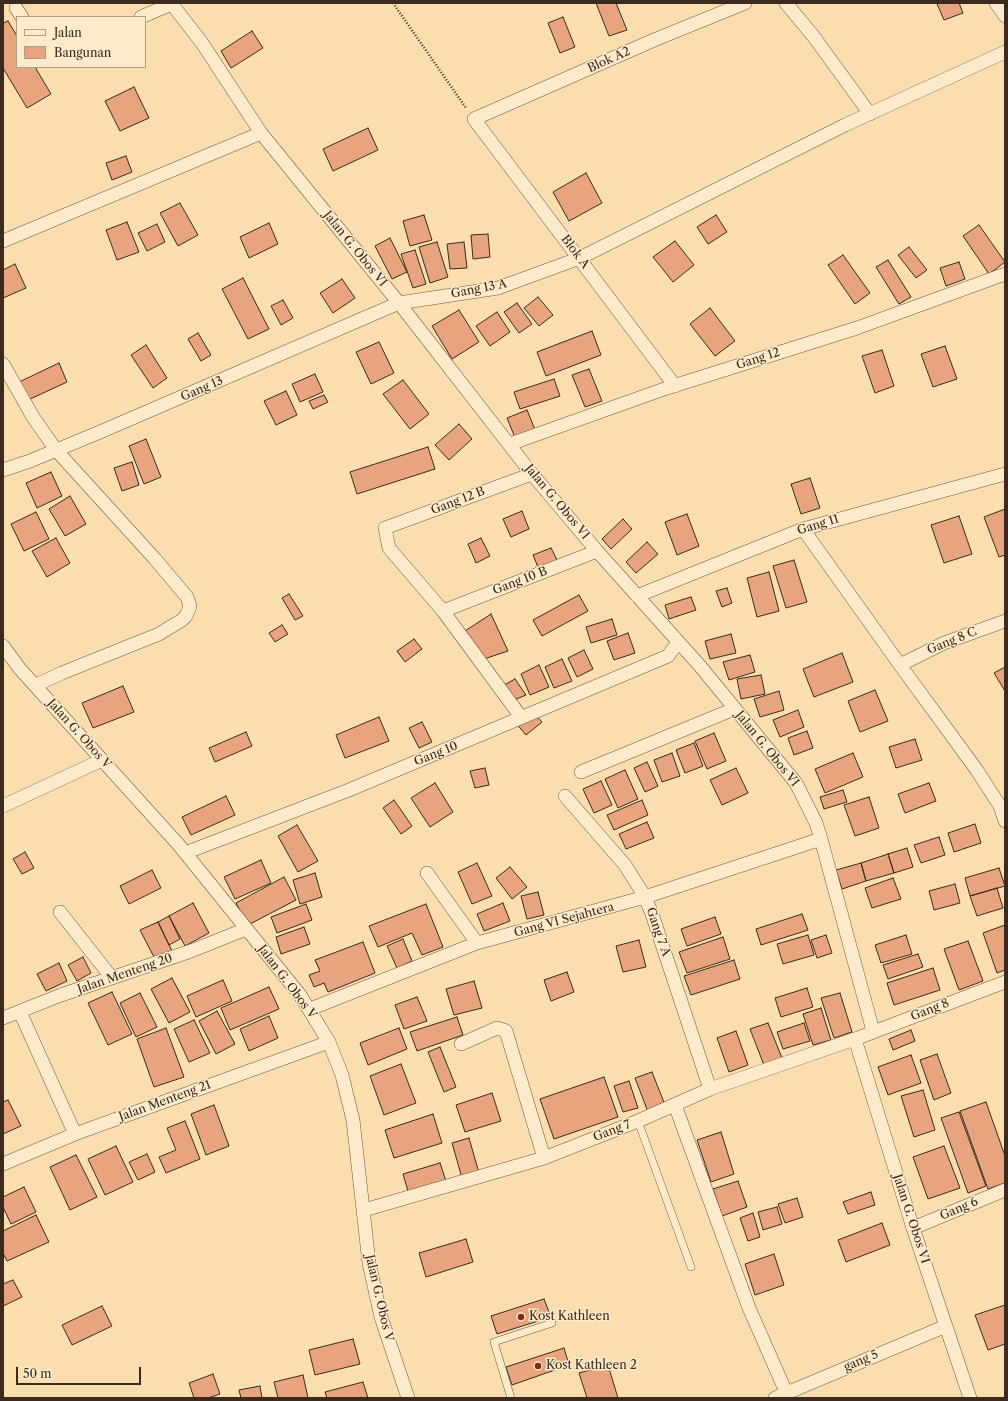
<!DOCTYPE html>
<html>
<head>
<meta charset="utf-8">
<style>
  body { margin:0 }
  #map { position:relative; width:1008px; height:1401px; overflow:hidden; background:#fbdeae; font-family:"Libre Caslon Text",serif }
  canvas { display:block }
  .frame { position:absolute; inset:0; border:4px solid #3a2b1e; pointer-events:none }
  .legend { position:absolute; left:16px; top:16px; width:130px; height:52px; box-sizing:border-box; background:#fceaca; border:1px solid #ae9e85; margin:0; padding:5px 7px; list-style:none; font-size:12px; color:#3a2b1e }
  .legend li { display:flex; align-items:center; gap:8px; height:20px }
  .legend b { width:20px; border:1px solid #ae9e85 }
  .scale { position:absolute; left:16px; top:1367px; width:125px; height:18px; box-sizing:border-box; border:2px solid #3a2b1e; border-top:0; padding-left:5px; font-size:12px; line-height:14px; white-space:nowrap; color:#3a2b1e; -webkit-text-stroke:3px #fceaca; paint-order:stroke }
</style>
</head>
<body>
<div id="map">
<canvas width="1008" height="1401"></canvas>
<div class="frame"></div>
<ul class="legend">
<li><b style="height:5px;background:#fceaca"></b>Jalan</li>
<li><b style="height:11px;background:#e7a47e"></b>Bangunan</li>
</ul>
<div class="scale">50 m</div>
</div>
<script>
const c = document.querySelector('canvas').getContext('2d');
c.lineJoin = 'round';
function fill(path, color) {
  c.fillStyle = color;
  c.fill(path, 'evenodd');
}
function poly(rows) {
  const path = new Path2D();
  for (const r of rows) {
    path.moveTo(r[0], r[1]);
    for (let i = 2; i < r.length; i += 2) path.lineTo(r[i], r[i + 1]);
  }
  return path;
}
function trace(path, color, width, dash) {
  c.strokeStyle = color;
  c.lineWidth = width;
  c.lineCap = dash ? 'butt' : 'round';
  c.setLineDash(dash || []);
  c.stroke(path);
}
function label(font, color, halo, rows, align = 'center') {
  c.font = font + ' "Libre Caslon Text",serif';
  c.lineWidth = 3;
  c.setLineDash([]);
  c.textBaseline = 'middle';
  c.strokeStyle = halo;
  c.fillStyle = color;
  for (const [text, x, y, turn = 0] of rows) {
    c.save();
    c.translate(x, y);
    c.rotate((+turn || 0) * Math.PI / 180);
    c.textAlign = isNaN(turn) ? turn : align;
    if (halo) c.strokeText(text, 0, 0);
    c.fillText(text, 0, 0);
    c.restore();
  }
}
const building = poly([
  [596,3,616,3,627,30,609,36,596,3],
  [940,3,959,3,963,13,944,20,937,4,940,3],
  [563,17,575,47,560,53,548,23,563,17],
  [8,21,17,36,17,67,35,67,51,94,27,108,3,68,3,23,8,21],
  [252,31,263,48,231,68,221,51,252,31],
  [134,87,149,118,120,131,105,101,134,87],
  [368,128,378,150,333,171,323,149,368,128],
  [126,156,132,172,112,180,106,163,126,156],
  [586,173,602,203,569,221,553,192,586,173],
  [180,203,198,235,178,246,160,213,180,203],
  [424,215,432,240,410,246,403,221,424,215],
  [716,215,727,232,708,244,697,227,716,215],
  [127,222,139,252,117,260,106,230,127,222],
  [269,223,278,244,249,258,240,237,269,223],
  [157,224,165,242,147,251,138,233,157,224],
  [979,225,1005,262,989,274,963,236,979,225],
  [488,234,490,257,473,259,471,235,488,234],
  [390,238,407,272,392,279,375,246,390,238],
  [675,241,694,265,673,282,653,257,675,241],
  [437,242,448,277,430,283,419,247,437,242],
  [464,242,467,268,450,269,447,244,464,242],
  [909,247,927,270,916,278,898,255,909,247],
  [415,250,426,284,413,288,401,254,415,250],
  [843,255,870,293,855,304,828,265,843,255],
  [888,260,911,297,899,304,876,267,888,260],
  [959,262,965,279,946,286,940,268,959,262],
  [15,264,26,288,3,298,3,270,15,264],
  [243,278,269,329,248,339,222,289,243,278],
  [342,279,355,298,333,313,320,293,342,279],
  [538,297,553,315,539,326,524,308,538,297],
  [283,300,293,318,281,325,271,306,283,300],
  [517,303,532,324,519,333,504,312,517,303],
  [710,308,735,341,715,356,690,324,710,308],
  [459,310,479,342,452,359,432,326,459,310],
  [497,312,510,332,490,346,476,326,497,312],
  [592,331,601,355,546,376,537,352,592,331],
  [198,333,211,355,201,361,188,339,198,333],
  [379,342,394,373,371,384,356,352,379,342],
  [146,345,167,378,153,388,131,355,146,345],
  [945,346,957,379,933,387,921,354,945,346],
  [882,350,894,386,875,393,862,356,882,350],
  [59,363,67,382,28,400,19,382,59,363],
  [589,369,602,401,585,407,572,375,589,369],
  [315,374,323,392,300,402,292,384,315,374],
  [554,379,560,396,520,409,514,392,554,379],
  [403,380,429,414,410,429,383,394,403,380],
  [286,391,297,415,276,425,264,401,286,391],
  [324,395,328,402,313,409,309,401,324,395],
  [527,410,536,432,516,440,507,418,527,410],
  [459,424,472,439,449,460,435,445,459,424],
  [146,439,161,477,144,484,129,446,146,439],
  [428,447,435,469,357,494,350,472,428,447],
  [132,462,139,485,122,491,114,468,132,462],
  [51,472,62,496,37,508,26,483,51,472],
  [810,478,820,508,801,514,791,484,810,478],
  [70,496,86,524,65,536,49,509,70,496],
  [1005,509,1005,555,999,557,984,517,1005,509],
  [522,511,529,529,511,537,503,519,522,511],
  [36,512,49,539,24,551,11,524,36,512],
  [687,514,699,546,677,555,665,522,687,514],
  [959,516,972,554,944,563,931,525,959,516],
  [623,519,632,529,611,549,602,539,623,519],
  [56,538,70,563,47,577,32,551,56,538],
  [481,538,490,556,476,563,468,544,481,538],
  [647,542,658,554,636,573,626,562,647,542],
  [551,548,559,564,540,572,533,555,551,548],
  [794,560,807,602,786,608,773,566,794,560],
  [769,572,779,611,757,617,747,578,769,572],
  [727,588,732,603,722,607,716,591,727,588],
  [289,594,303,616,295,620,282,598,289,594],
  [579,595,588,611,542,636,533,620,579,595],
  [691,597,696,610,669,619,665,605,691,597],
  [491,614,508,651,484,659,465,631,491,614],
  [612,619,617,635,591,643,586,627,612,619],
  [282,625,288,634,275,642,269,633,282,625],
  [628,633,635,653,614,660,607,641,628,633],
  [731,634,736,653,710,659,705,641,731,634],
  [414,639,422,649,405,662,397,651,414,639],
  [584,650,593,669,577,677,568,658,584,650],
  [842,653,853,682,814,697,803,669,842,653],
  [750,655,755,672,729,680,723,662,750,655],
  [562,659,572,681,554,688,545,667,562,659],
  [539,665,549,687,530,695,521,674,539,665],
  [1005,667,1005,691,994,673,1005,667],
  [761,675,765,694,741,699,737,679,761,675],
  [515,679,526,695,514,700,504,685,515,679],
  [123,686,134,712,93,728,82,703,123,686],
  [875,690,888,721,860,732,848,701,875,690],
  [779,691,784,710,760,717,754,699,779,691],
  [530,709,542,722,526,735,515,722,530,709],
  [798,710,804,727,780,737,773,720,798,710],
  [379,717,389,741,345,758,336,735,379,717],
  [422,722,432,742,419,748,409,728,422,722],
  [807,731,813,748,794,755,788,738,807,731],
  [246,732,252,746,215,762,209,748,246,732],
  [714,733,726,761,707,769,695,741,714,733],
  [915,739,922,760,896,768,889,747,915,739],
  [694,743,703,766,685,773,676,750,694,743],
  [672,753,680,776,662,782,654,760,672,753],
  [853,753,863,777,825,793,815,769,853,753],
  [647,762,658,786,645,792,634,768,647,762],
  [485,768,489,785,475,788,470,771,485,768],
  [736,768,748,793,722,805,710,780,736,768],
  [625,770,638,799,618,808,605,779,625,770],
  [601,781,612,805,594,813,583,789,601,781],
  [435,783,453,812,430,827,411,798,435,783],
  [929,783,936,801,905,813,898,794,929,783],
  [843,790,847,802,824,809,820,797,843,790],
  [226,796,235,815,191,835,182,817,226,796],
  [869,797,879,828,855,836,844,805,869,797],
  [394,800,412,826,401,834,383,808,394,800],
  [642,800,648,815,614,830,607,815,642,800],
  [647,822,654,838,626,849,619,834,647,822],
  [975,824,981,843,954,852,948,833,975,824],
  [297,825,318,861,298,872,278,836,297,825],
  [939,837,945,855,921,863,914,845,939,837],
  [907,848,913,867,894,873,888,854,907,848],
  [25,852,34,868,22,874,13,859,25,852],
  [888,854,894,873,866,881,861,863,888,854],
  [261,860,271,883,235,899,224,877,261,860],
  [477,863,492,896,472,904,458,872,477,863],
  [861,863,866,881,842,889,836,870,861,863],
  [510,867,527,887,512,899,496,878,510,867],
  [999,868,1005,886,970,896,965,878,999,868],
  [152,870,161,888,129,904,120,886,152,870],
  [315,873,322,897,300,904,293,880,315,873],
  [284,877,296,900,248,925,236,903,284,877],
  [893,878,901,899,872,908,865,888,893,878],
  [955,884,960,903,934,910,929,891,955,884],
  [997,888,1003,908,977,916,970,896,997,888],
  [538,892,544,915,527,919,521,896,538,892],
  [193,903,209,933,185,946,169,916,193,903],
  [503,903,510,921,484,931,477,914,503,903],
  [306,904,312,920,277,933,271,917,306,904],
  [426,904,443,947,422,955,412,933,378,947,369,926,426,904],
  [802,914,808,930,761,945,756,929,802,914],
  [169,916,180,939,169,945,158,922,169,916],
  [715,917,721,934,687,946,681,929,715,917],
  [158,922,172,951,155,959,140,930,158,922],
  [1005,925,1005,970,997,973,983,933,1005,925],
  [304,927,310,944,281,954,276,937,304,927],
  [808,935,814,955,783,964,777,944,808,935],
  [826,935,832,953,817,958,811,940,826,935],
  [906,935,912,954,881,963,875,945,906,935],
  [723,937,730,959,687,973,679,952,723,937],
  [403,939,412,961,397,968,387,946,403,939],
  [639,940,646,967,623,972,616,946,639,940],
  [968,941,983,981,959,990,944,949,968,941],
  [363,942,375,973,328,992,324,983,314,987,309,975,320,971,315,960,363,942],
  [918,954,923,967,888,979,883,965,918,954],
  [83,957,91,973,77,981,68,965,83,957],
  [734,960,740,979,691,995,684,976,734,960],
  [59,963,67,981,46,991,37,974,59,963],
  [933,968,940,990,894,1005,887,983,933,968],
  [567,972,574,992,551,1001,544,980,567,972],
  [172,978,190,1012,169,1023,151,989,172,978],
  [223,980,232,1001,196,1017,187,996,223,980],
  [474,981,482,1008,454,1015,446,989,474,981],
  [269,987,279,1009,230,1030,221,1008,269,987],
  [807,988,813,1007,781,1017,775,998,807,988],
  [112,992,132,1034,108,1045,88,1003,112,992],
  [140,993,157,1027,136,1037,120,1003,140,993],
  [840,993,852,1032,834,1038,821,998,840,993],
  [417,997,427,1021,404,1029,395,1005,417,997],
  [821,1008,831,1040,813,1045,803,1014,821,1008],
  [217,1011,235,1044,216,1054,199,1021,217,1011],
  [269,1016,278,1038,249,1051,240,1029,269,1016],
  [457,1017,463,1035,417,1051,410,1032,457,1017],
  [194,1020,210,1053,189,1062,174,1029,194,1020],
  [768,1023,782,1058,764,1065,750,1029,768,1023],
  [804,1023,810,1041,783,1049,777,1032,804,1023],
  [166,1028,184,1077,154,1087,137,1039,166,1028],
  [399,1028,407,1049,368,1065,360,1043,399,1028],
  [911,1030,915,1041,893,1050,889,1039,911,1030],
  [736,1031,748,1065,729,1072,717,1038,736,1031],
  [440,1047,456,1087,444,1092,428,1052,440,1047],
  [937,1054,951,1093,934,1100,920,1060,937,1054],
  [911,1055,921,1083,888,1095,878,1067,911,1055],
  [401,1064,416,1103,384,1115,370,1076,401,1064],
  [652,1072,665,1105,648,1112,635,1078,652,1072],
  [604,1077,618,1117,554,1139,540,1099,604,1077],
  [629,1081,638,1108,623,1112,614,1086,629,1081],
  [923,1090,935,1130,914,1137,901,1096,923,1090],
  [492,1093,501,1121,465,1132,456,1105,492,1093],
  [8,1100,21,1126,3,1134,3,1102,8,1100],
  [986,1102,1005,1156,1005,1183,988,1189,960,1111,986,1102],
  [214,1105,229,1146,206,1155,191,1114,214,1105],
  [959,1112,986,1186,968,1193,941,1118,959,1112],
  [433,1114,442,1143,394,1158,385,1130,433,1114],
  [185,1121,200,1159,166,1173,159,1157,176,1150,167,1128,185,1121],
  [721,1132,734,1174,711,1182,697,1140,721,1132],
  [469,1138,479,1173,462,1178,452,1143,469,1138],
  [116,1146,133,1182,105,1195,88,1159,116,1146],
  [944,1146,960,1188,928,1199,913,1157,944,1146],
  [147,1154,155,1172,138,1180,129,1162,147,1154],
  [76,1155,97,1197,70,1210,50,1167,76,1155],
  [440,1163,448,1187,410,1198,403,1174,440,1163],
  [738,1181,747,1207,722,1216,713,1189,738,1181],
  [24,1187,36,1212,11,1224,3,1207,3,1197,24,1187],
  [871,1192,875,1205,848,1214,843,1202,871,1192],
  [797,1198,803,1217,785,1223,778,1204,797,1198],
  [777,1207,782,1224,763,1230,758,1212,777,1207],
  [753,1213,760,1237,748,1241,740,1218,753,1213],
  [36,1215,49,1242,7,1261,3,1253,3,1231,36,1215],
  [882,1223,890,1245,846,1262,838,1240,882,1223],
  [466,1239,473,1262,426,1277,419,1253,466,1239],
  [774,1254,784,1285,755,1295,745,1264,774,1254],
  [13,1280,22,1297,3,1306,3,1284,13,1280],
  [544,1299,551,1317,497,1334,491,1316,544,1299],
  [1005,1305,1005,1344,988,1350,975,1315,1005,1305],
  [102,1306,112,1326,72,1345,62,1325,102,1306],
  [353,1339,360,1364,315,1375,309,1350,353,1339],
  [564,1348,569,1365,512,1385,506,1367,564,1348],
  [608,1365,618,1398,587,1398,579,1373,608,1365],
  [213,1374,220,1394,208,1398,194,1398,189,1383,213,1374],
  [303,1375,308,1398,278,1398,274,1382,303,1375],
  [363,1382,368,1398,327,1398,325,1392,363,1382],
  [260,1386,262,1398,241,1398,239,1390,260,1386]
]);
fill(building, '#e7a47e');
trace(building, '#3a2b1e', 1);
const service = poly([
  [638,1121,691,1267],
  [511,1398,494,1342,552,1323]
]);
const minor = poly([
  [171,3,202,43,261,133,399,303,532,474,597,551,700,666,796,783,816,823,821,839,873,1031],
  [786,3,814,37,870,114],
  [996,3,1005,16],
  [16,8,22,17],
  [141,17,174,3],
  [3,241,261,133],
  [3,364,33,417,56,450,155,559,187,597,190,606,186,616,182,620,159,634,62,673,36,685],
  [675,386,474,119,654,40,745,3],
  [510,444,667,388,857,328,1005,274],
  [3,470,30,461,100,432,399,303,498,288,580,258,845,125,1005,52],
  [803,529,900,665,976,769,1000,806,1005,821],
  [637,596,803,529,1005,474],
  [443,611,597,551],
  [3,646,20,669,178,844,300,995,329,1042,342,1075,353,1120,369,1263,381,1317,408,1398],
  [900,665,944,643,1005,621],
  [521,717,443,611,389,548,385,528,532,474],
  [581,772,734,709],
  [565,796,625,865,645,897,652,914,710,1089],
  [3,806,102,760],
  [185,853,349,790,668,656,678,642],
  [427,873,477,943],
  [60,912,112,978],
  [310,1009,477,943,645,897,821,839],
  [20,1012,75,1134],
  [3,1018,61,995,191,951,246,929],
  [855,1039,913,1228,970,1398],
  [461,1044,497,1028,506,1031,544,1158],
  [675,1105,749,1308,786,1392],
  [3,1164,75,1134,329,1042],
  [364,1210,544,1158,638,1121,710,1089,855,1039,1005,982],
  [913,1228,1005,1190],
  [775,1398,946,1326]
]);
trace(service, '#6a5842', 8);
trace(minor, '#6a5842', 14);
trace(poly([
  [393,3,466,108]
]), '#3a2b1e', 2.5, [1, 2]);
trace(service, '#fceaca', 7);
trace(minor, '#fceaca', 13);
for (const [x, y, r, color] of [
  [521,1317,4,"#8f2418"],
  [538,1366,4,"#8f2418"]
]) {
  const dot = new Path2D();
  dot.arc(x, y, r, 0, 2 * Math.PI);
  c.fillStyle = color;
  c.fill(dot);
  trace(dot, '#fceaca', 1.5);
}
label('12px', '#3a2b1e', '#fceaca', [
  ["Blok A2",609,60,-24],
  ["Jalan G. Obos VI",355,249,51],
  ["Blok A",575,252,53],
  ["Gang 13 A",479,289,-11],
  ["Gang 12",758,359,-18],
  ["Gang 13",202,389,-23],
  ["Gang 12 B",458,501,-21],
  ["Jalan G. Obos VI",557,502,50],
  ["Gang 11",818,525,-17],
  ["Gang 10 B",520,581,-21],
  ["Gang 8 C",952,641,-22],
  ["Jalan G. Obos V",79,734,48],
  ["Jalan G. Obos VI",767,749,51],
  ["Gang 10",436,754,-22],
  ["Gang VI Sejahtera",564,920,-15],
  ["Gang 7 A",658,932,71],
  ["Jalan Menteng 20",125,974,-19],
  ["Jalan G. Obos V",287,982,53],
  ["Gang 8",930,1010,-21],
  ["Jalan Menteng 21",165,1101,-20],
  ["Gang 7",612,1131,-21],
  ["Gang 6",959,1209,-23],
  ["Jalan G. Obos VI",911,1219,72],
  ["Jalan G. Obos V",379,1298,77],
  ["gang 5",861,1361,-23]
]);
label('12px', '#3a2b1e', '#fceaca', [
  ["Kost Kathleen",529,1317],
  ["Kost Kathleen 2",546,1366]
], 'left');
</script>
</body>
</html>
